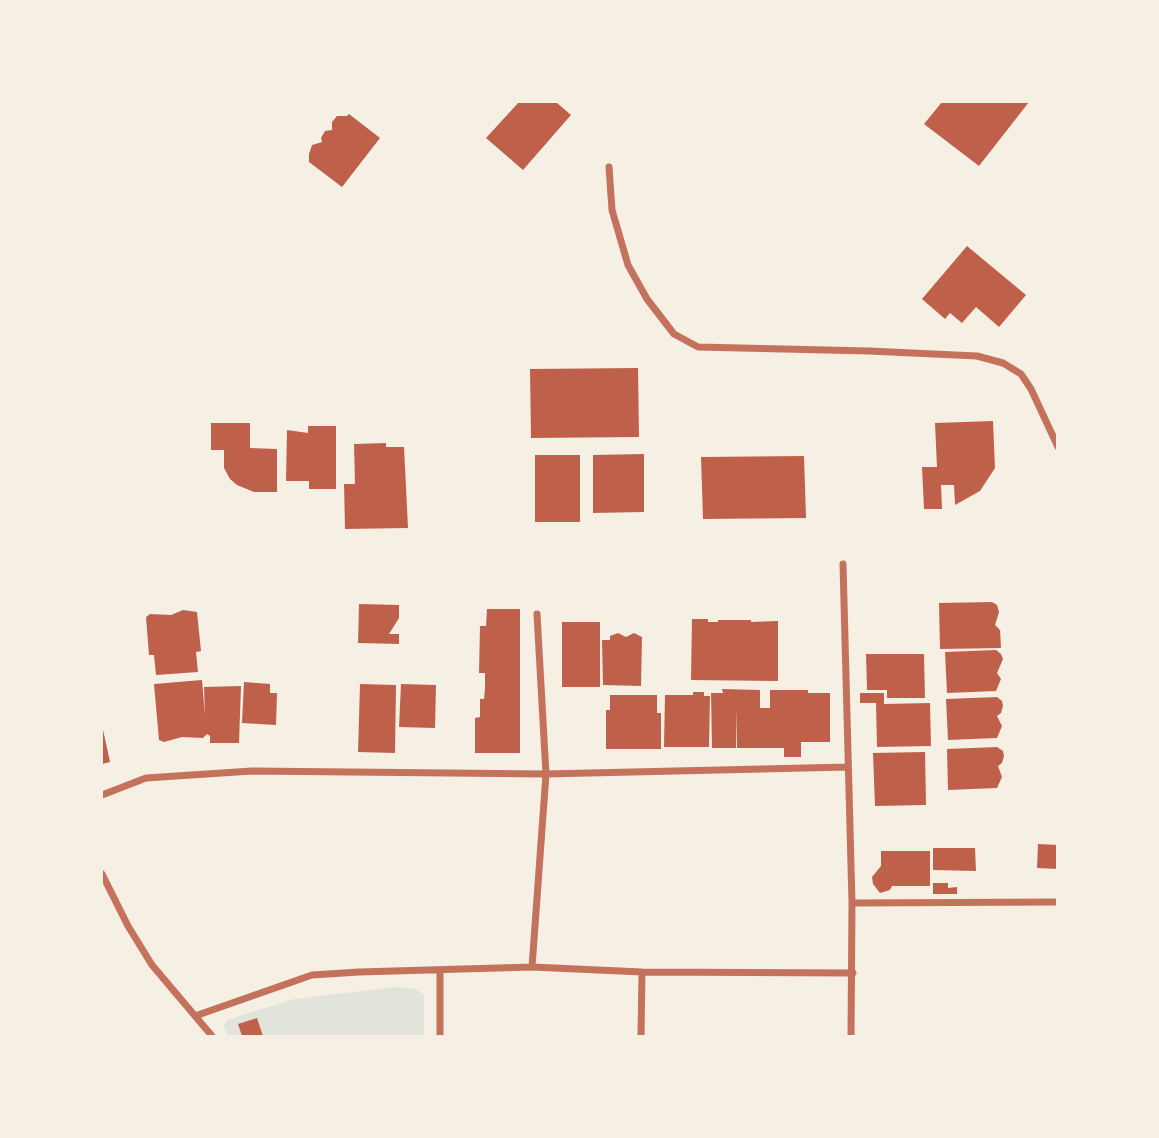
<!DOCTYPE html>
<html>
<head>
<meta charset="utf-8">
<style>
  body { margin:0 }
  #map { position:relative; width:1159px; height:1138px; overflow:hidden; background:#f6efe4; font-family:"Nunito Sans",sans-serif }
  canvas { display:block }
  .frame { position:absolute; inset:0; border:103px solid #f6efe4; pointer-events:none }
</style>
</head>
<body>
<div id="map">
<canvas width="1159" height="1138"></canvas>
<div class="frame"></div>
</div>
<script>
const c = document.querySelector('canvas').getContext('2d');
c.lineJoin = 'round';
function fill(path, color) {
  c.fillStyle = color;
  c.fill(path, 'evenodd');
}
function poly(rows) {
  const path = new Path2D();
  for (const r of rows) {
    path.moveTo(r[0], r[1]);
    for (let i = 2; i < r.length; i += 2) path.lineTo(r[i], r[i + 1]);
  }
  return path;
}
function trace(path, color, width, dash) {
  c.strokeStyle = color;
  c.lineWidth = width;
  c.lineCap = dash ? 'butt' : 'round';
  c.setLineDash(dash || []);
  c.stroke(path);
}
fill(poly([
  [395,987,416,989,424,995,424,1036,228,1036,223,1026,227,1020,294,999]
]), '#e2e4dc');
fill(poly([
  [519,102,556,102,571,115,523,170,486,138],
  [942,102,1029,102,979,166,924,124],
  [349,114,380,138,342,187,309,162,309,154,312,145,322,142,321,138,325,131,332,130,332,122,337,116,347,116],
  [967,246,1026,295,999,327,976,307,962,323,950,313,945,319,922,299],
  [638,368,639,437,531,438,530,369],
  [993,421,995,468,980,491,955,505,954,485,941,485,942,509,924,509,922,467,937,467,935,423],
  [211,423,250,423,250,448,277,449,277,492,254,492,237,485,230,479,224,468,224,450,211,450],
  [308,426,336,426,336,489,309,489,309,481,286,481,287,430,308,433],
  [386,443,386,447,404,447,408,528,345,529,344,484,355,484,354,444],
  [644,454,644,512,593,513,593,455],
  [535,455,580,455,580,522,535,522],
  [804,456,806,518,703,519,701,457],
  [992,602,997,605,999,612,995,625,1000,630,1001,648,940,649,939,603],
  [359,604,399,605,399,618,389,634,399,634,399,644,358,643],
  [487,609,520,609,520,753,475,753,475,718,480,717,480,699,484,699,485,688,485,673,479,673,480,626,486,626],
  [183,610,197,612,201,651,196,652,198,672,156,675,154,655,149,655,146,617,150,614,171,615],
  [692,619,708,619,708,622,718,622,718,620,751,620,751,622,778,621,778,681,691,680],
  [562,622,600,622,600,687,562,687],
  [618,633,626,637,634,633,642,637,641,686,603,685,602,640,610,640,610,636],
  [996,650,1001,654,1003,659,997,673,1001,679,996,691,947,693,945,652],
  [866,654,924,654,925,698,887,698,887,690,867,690],
  [202,680,205,715,204,687,241,686,239,743,210,743,210,736,207,734,203,738,182,737,164,742,159,740,154,684],
  [244,682,270,684,270,693,277,693,276,725,242,723],
  [360,684,396,685,395,753,358,752],
  [401,684,436,685,435,728,399,727],
  [722,689,760,690,760,708,770,708,770,690,808,690,808,693,830,693,830,742,801,742,801,757,784,757,784,748,737,748,736,709,736,748,712,748,711,693,723,693],
  [693,692,704,692,704,696,710,696,709,747,664,747,665,695,693,695],
  [860,693,884,693,884,704,930,703,931,746,877,747,876,703,860,703],
  [610,695,657,695,657,713,661,713,661,749,606,749,606,710,610,710],
  [997,697,1002,701,1003,706,1001,713,997,716,1002,726,997,738,948,740,946,699],
  [102,725,110,762,102,764],
  [997,747,1003,751,1004,756,1002,763,998,766,1002,777,997,788,948,790,947,749],
  [925,752,926,805,875,806,873,753],
  [1038,844,1058,845,1058,869,1037,868],
  [933,848,975,848,976,871,933,870],
  [881,851,930,851,930,886,892,886,890,890,880,893,873,884,872,877,881,866],
  [933,883,948,883,948,888,957,887,957,894,933,894],
  [257,1018,263,1036,242,1036,238,1024]
]), '#bf614a');
trace(poly([
  [609,167,612,210,628,265,647,299,674,334,698,347,869,351,977,356,1003,363,1021,374,1031,389,1058,447],
  [843,564,852,903,851,1036],
  [102,795,146,778,252,771,546,774,848,767],
  [102,874,128,926,152,965,212,1036],
  [852,903,1058,902],
  [532,967,546,774,537,614],
  [195,1016,312,975,359,972,532,967,642,972,853,973],
  [440,1036,440,970],
  [641,1036,642,972]
]), '#c5725c', 7);
</script>
</body>
</html>
